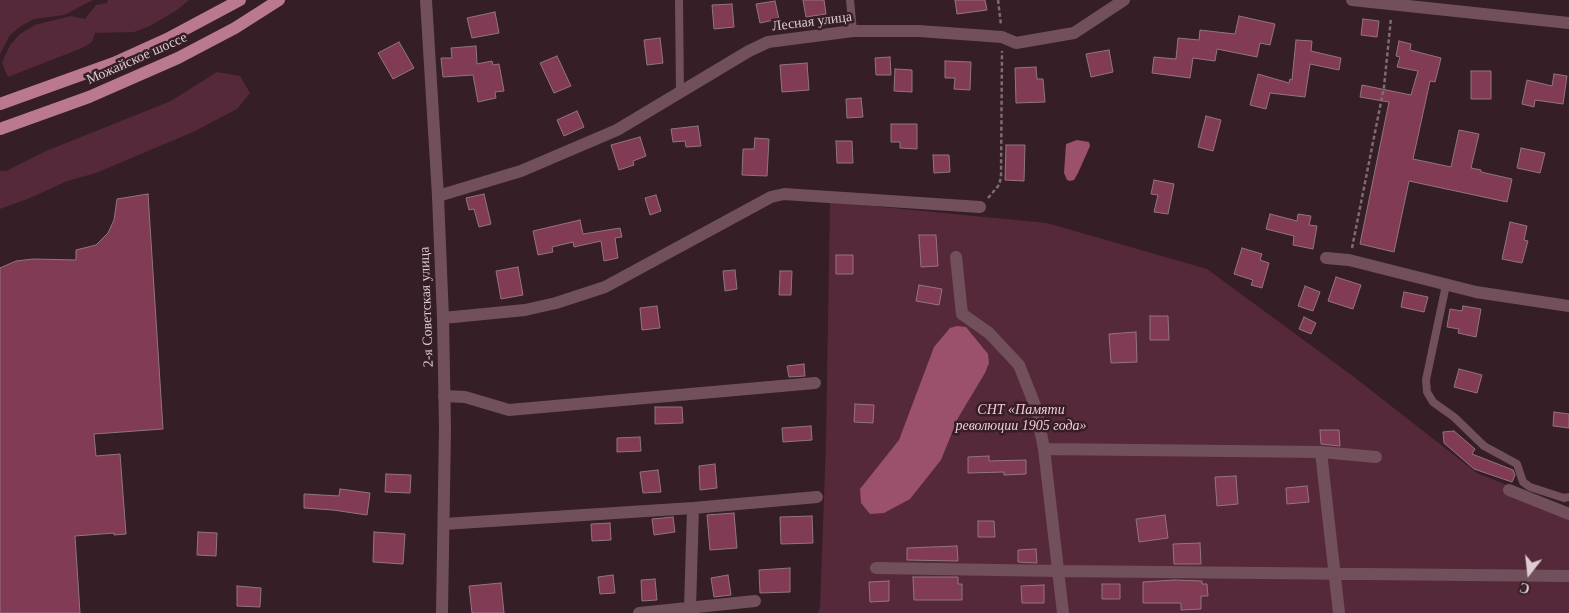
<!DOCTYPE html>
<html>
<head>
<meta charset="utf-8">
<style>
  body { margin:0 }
  #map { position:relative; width:1569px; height:613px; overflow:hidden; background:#351e25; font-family:"Times New Roman",serif }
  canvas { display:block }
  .north { position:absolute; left:1504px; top:548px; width:50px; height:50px; -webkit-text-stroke:4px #351e25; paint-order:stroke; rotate:196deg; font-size:14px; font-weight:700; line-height:20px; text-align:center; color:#ddccd1 }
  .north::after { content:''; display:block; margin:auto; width:18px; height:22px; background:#ddccd1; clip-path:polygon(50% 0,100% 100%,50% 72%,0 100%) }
</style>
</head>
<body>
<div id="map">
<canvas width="1569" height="613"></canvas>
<div class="north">С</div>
</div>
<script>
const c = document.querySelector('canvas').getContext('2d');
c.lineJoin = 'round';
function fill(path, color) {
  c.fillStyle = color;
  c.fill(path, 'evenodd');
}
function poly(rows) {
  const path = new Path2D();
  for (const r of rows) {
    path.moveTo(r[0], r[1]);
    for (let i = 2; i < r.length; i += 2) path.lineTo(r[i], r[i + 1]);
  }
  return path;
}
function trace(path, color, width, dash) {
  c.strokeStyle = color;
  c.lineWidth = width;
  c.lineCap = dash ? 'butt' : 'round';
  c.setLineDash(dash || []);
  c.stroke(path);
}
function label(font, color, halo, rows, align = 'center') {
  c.font = font + ' "Times New Roman",serif';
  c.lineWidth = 5;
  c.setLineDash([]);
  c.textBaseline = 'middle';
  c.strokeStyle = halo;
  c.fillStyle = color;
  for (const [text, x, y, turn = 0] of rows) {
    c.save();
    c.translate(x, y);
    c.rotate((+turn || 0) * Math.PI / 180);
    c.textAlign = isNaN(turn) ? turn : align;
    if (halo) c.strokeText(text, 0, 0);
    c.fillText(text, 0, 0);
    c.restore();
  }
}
fill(poly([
  [0,0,93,0,64,15,34,19,21,26,10,35,0,54],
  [108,0,189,0,177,10,150,26,134,32,95,33,92,42,82,48,8,77,2,63,10,45,20,34,35,25,71,16,85,19,96,5,107,3],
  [217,72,240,76,250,93,237,109,193,132,96,173,67,181,30,198,0,209,0,171,6,171,46,151,171,101],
  [830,202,1047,223,1207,269,1354,377,1477,473,1569,510,1569,613,818,613,820,607,826,441]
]), '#552939');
fill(poly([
  [1077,140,1089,142,1090,146,1078,173,1074,180,1070,181,1067,180,1064,173,1066,144],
  [957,326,966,327,988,354,989,363,985,373,958,418,941,460,910,499,884,513,870,514,861,503,860,489,899,440,934,347,950,328]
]), '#9b516b');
const building = poly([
  [803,0,824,0,826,14,806,17,803,0],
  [955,0,985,0,987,10,957,14,955,0],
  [775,1,779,19,760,23,756,4,775,1],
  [732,4,734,27,714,29,712,5,732,4],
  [495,12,499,33,472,38,467,18,495,12],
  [1239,16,1275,24,1270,45,1260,43,1257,57,1217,49,1215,61,1193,58,1190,78,1152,73,1154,57,1176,59,1178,38,1199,40,1200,30,1235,34,1239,16],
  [1363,19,1379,21,1377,37,1361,35,1363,19],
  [660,38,663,63,647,65,644,40,660,38],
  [1296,40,1312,41,1311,51,1341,58,1339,70,1310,64,1305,97,1270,93,1266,109,1250,105,1258,74,1289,83,1290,79,1292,80,1296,40],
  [1399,41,1411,44,1410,50,1441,58,1435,82,1430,81,1413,159,1451,167,1459,130,1479,134,1471,168,1481,170,1481,172,1512,179,1507,202,1409,181,1394,252,1360,244,1389,102,1360,97,1362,85,1411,95,1418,71,1397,67,1400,57,1396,56,1399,41],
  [399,42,414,68,393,79,378,53,399,42],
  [476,46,477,64,492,61,493,65,499,64,504,91,495,92,496,98,478,102,473,75,443,77,441,58,452,58,451,48,476,46],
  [1109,50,1113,72,1091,77,1086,54,1109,50],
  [557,56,571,86,554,93,540,63,557,56],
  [890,57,891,75,876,75,875,58,890,57],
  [945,61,971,62,970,90,954,89,955,78,945,78,945,61],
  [807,63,809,90,782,92,780,65,807,63],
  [1036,67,1037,79,1043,79,1045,102,1016,103,1015,68,1036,67],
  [895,69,912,70,912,92,894,91,895,69],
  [1471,71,1491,71,1491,99,1471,99,1471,71],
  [1554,74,1567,76,1563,104,1535,100,1534,107,1522,104,1527,80,1552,86,1554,74],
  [861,98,863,117,847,118,846,99,861,98],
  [577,111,584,127,564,136,557,120,577,111],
  [1206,116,1221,120,1213,151,1198,147,1206,116],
  [891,124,917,124,917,149,900,148,900,142,891,142,891,124],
  [698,126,701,146,686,147,685,141,673,142,671,129,698,126],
  [640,137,646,156,633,161,634,165,619,170,611,145,640,137],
  [755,138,769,139,767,176,742,175,743,149,754,149,755,138],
  [836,141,852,141,853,163,837,163,836,141],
  [1006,145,1025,145,1024,181,1005,180,1006,145],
  [1521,148,1545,153,1540,173,1517,168,1521,148],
  [933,155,949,155,950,172,934,173,933,155],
  [1154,180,1174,184,1168,214,1154,212,1158,195,1151,194,1154,180],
  [148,194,163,429,94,434,96,456,120,454,126,534,114,535,114,533,75,536,80,613,0,613,0,268,16,261,33,259,76,260,76,250,96,245,108,233,114,220,117,199,148,194],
  [484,194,491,224,479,227,474,209,469,210,466,198,484,194],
  [656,195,661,211,650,215,645,198,656,195],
  [1270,214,1297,221,1298,214,1311,216,1309,225,1317,226,1313,249,1293,245,1294,236,1266,229,1270,214],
  [580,220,583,234,620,228,622,237,615,238,618,258,604,261,601,241,574,247,573,242,552,247,553,252,538,255,533,231,580,220],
  [1510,222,1527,226,1524,240,1528,241,1522,263,1502,259,1510,222],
  [919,235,936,235,938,266,921,267,919,235],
  [1242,248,1262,254,1260,260,1269,263,1262,288,1251,285,1253,280,1234,274,1242,248],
  [836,255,853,255,853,274,836,274,836,255],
  [518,267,523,295,501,299,496,271,518,267],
  [735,270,737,289,725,291,723,271,735,270],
  [780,271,792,271,791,295,779,295,780,271],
  [1336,277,1361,285,1353,309,1328,301,1336,277],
  [919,285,942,289,939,305,916,301,919,285],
  [1305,286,1320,292,1313,311,1298,306,1305,286],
  [1404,292,1428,297,1424,312,1401,307,1404,292],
  [657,306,660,328,642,330,640,308,657,306],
  [1463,306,1481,309,1476,337,1458,333,1459,329,1447,327,1450,309,1462,311,1463,306],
  [1150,316,1168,316,1169,340,1150,340,1150,316],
  [1304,317,1316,323,1311,334,1299,329,1304,317],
  [1136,332,1137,362,1111,363,1109,334,1136,332],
  [804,364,805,376,789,377,787,366,804,364],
  [1459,369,1482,375,1477,393,1454,387,1459,369],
  [855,404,874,405,873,423,854,422,855,404],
  [655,407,682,407,683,423,655,424,655,407],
  [1554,412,1569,414,1569,428,1553,426,1554,412],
  [811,426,812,440,783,442,782,428,811,426],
  [1320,430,1339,430,1340,446,1321,444,1320,430],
  [1454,431,1475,449,1472,454,1513,470,1515,475,1512,482,1474,469,1444,443,1443,432,1454,431],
  [640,437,641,451,617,452,617,438,640,437],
  [989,456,989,461,1026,460,1026,474,1004,475,1004,472,968,473,968,457,989,456],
  [715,464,717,488,700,490,699,466,715,464],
  [658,470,661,492,643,493,640,472,658,470],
  [386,474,411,475,410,493,385,492,386,474],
  [1236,476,1238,504,1217,506,1215,477,1236,476],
  [1307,486,1309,502,1287,504,1286,488,1307,486],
  [340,489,370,493,367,515,333,510,304,508,304,494,339,496,340,489],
  [734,513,737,548,710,550,707,515,734,513],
  [1165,515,1168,538,1139,542,1136,519,1165,515],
  [812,516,813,543,781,544,780,517,812,516],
  [673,517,675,532,654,535,652,519,673,517],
  [978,521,994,521,995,537,978,537,978,521],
  [610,523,611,540,592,541,591,524,610,523],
  [198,532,217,533,216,556,197,555,198,532],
  [374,532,405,534,403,564,373,562,374,532],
  [1200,543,1201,564,1174,564,1173,544,1200,543],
  [957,546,958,561,907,560,907,548,957,546],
  [1036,549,1037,563,1018,562,1018,550,1036,549],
  [790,568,790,592,760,593,759,570,790,568],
  [613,575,615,593,600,594,598,577,613,575],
  [728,575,731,595,714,597,711,578,728,575],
  [913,577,958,577,958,584,962,584,962,600,914,600,913,577],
  [655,579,657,600,642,601,641,580,655,579],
  [1175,580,1202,581,1202,584,1207,584,1208,596,1201,596,1201,609,1181,610,1181,603,1143,603,1143,582,1175,580],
  [889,581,889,601,870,602,869,582,889,581],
  [501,583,504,613,472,613,469,586,501,583],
  [1102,584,1120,584,1120,599,1102,599,1102,584],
  [1044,585,1044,603,1022,603,1021,586,1044,585],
  [237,586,261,588,260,607,237,606,237,586]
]);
fill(building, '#823b55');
trace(building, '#92757d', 1);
trace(poly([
  [998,0,1001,25],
  [988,198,999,185,1001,177,1002,51],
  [1352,248,1384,87,1391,18]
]), '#7f6b71', 2.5, [4, 2.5]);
trace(poly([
  [679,0,680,94],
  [850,0,853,31],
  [1446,285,1426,380,1427,392,1433,402,1454,417,1484,446,1517,464,1523,482,1530,487,1564,498,1569,497]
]), '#71505b', 8);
trace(poly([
  [1352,0,1569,23],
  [438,196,521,171,617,130,749,51,768,42,853,31,919,31,1002,37,1016,43,1074,33,1124,0],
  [956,257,962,314,989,333,1019,365,1036,408,1044,449,1063,613],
  [1326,258,1349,260,1476,292,1569,306],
  [443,318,525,310,556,303,605,287,771,197,784,194,980,207],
  [444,396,465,397,509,410,815,383],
  [1044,449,1321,452,1376,457],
  [1321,452,1339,613],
  [1509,490,1569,514],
  [444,524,693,508,817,497],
  [876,568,1058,571,1569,576],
  [690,608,693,508],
  [639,613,755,601]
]), '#71505b', 12);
trace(poly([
  [426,0,438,196,443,318,445,428,442,613]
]), '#71505b', 12);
trace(poly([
  [0,104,114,63,167,39,240,0],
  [0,129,89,97,178,58,235,28,279,0]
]), '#bb798f', 12);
label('14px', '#ddccd1', '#351e25', [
  ["Лесная улица",812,22,-7],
  ["Можайское шоссе",137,59,-24],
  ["2-я Советская улица",427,307,-92]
]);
label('italic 14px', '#f6c9d7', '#351e25', [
  ["СНТ «Памяти",1021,410],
  ["революции 1905 года»",1021,426]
]);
</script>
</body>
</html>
